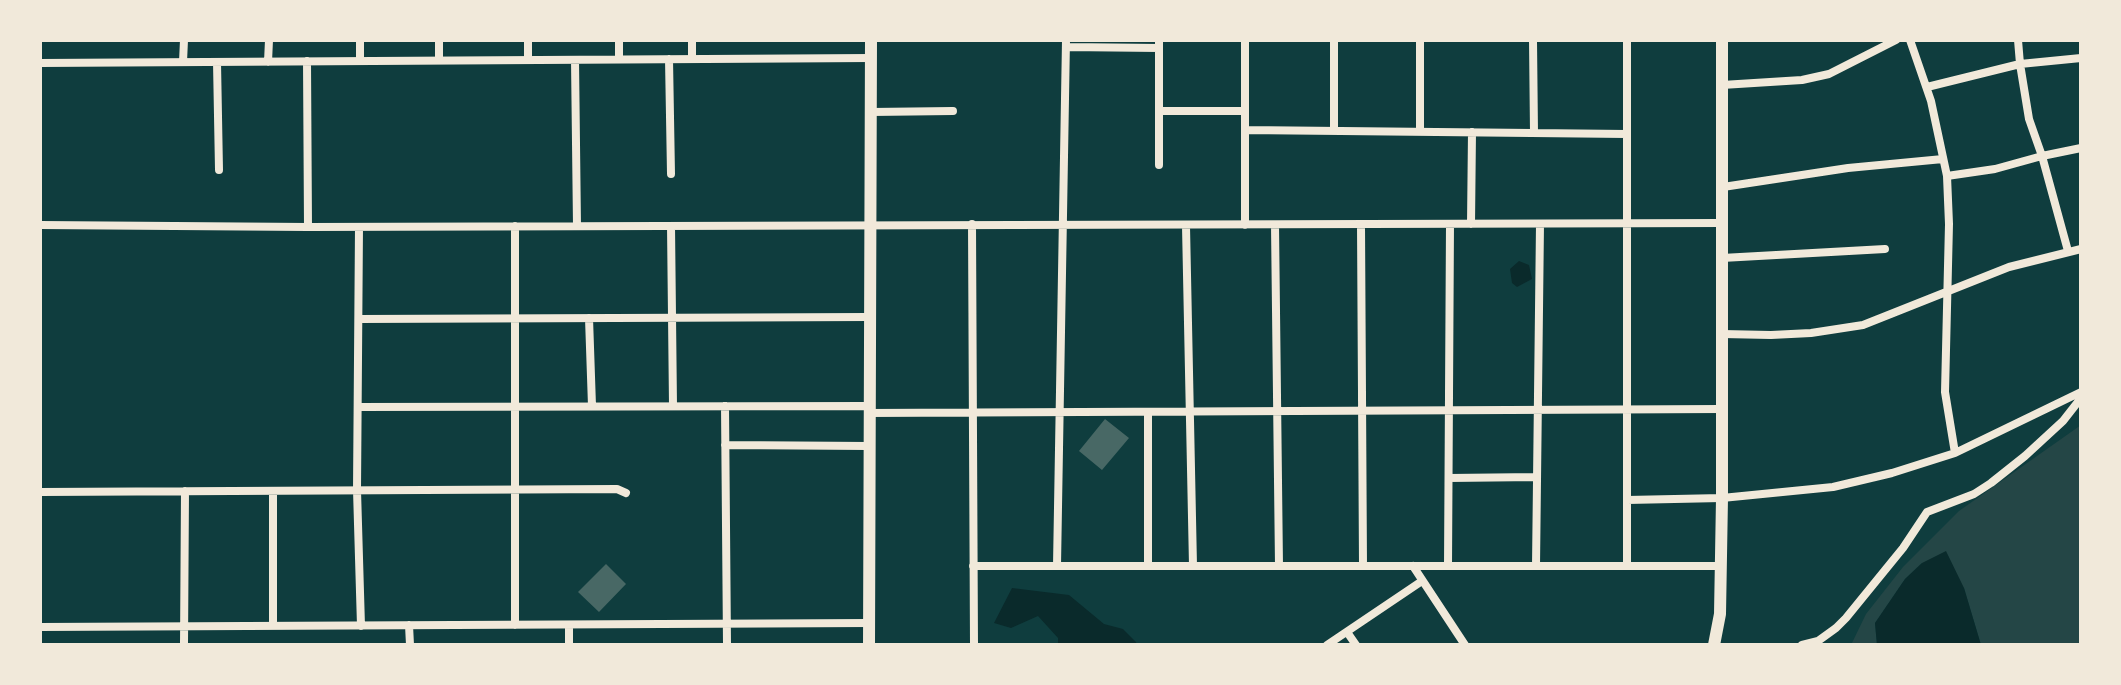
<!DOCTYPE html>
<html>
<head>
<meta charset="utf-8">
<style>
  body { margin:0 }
  #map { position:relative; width:2121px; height:685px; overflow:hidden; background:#0f3d3e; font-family:"Space Grotesk",sans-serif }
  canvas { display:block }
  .frame { position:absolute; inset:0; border:42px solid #f1e9da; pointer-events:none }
</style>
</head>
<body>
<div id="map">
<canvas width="2121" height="685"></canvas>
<div class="frame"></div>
</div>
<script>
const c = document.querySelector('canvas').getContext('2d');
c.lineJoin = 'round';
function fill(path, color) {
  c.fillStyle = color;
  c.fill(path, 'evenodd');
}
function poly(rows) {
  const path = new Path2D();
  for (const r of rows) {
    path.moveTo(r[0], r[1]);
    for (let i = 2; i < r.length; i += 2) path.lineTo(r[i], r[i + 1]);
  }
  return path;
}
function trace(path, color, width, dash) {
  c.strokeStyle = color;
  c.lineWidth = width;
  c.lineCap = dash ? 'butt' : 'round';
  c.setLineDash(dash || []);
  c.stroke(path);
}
fill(poly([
  [2081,425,2081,645,1981,645,1964,588,1922,563,1905,579,1875,623,1877,645,1851,645,1866,614,1903,567,1959,511]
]), '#244646');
fill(poly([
  [1519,261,1529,265,1532,279,1517,287,1512,283,1510,269],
  [1946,551,1964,588,1981,645,1877,645,1875,623,1905,579,1922,563],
  [1012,588,1069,595,1104,624,1123,629,1136,642,1137,645,1058,645,1058,638,1038,616,1011,628,994,623]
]), '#0a2a2b');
fill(poly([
  [1105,419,1129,438,1102,470,1079,451],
  [606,564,626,584,599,612,578,592]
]), '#486865');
trace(poly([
  [528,40,528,60],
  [619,40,619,59],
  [692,40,692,59],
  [1159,40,1159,165],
  [1245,40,1245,225],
  [1334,40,1334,131],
  [1420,40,1420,132],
  [1533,40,1534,133],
  [1910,40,1931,101,1947,176,1949,224,1945,392,1955,453],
  [2018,40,2020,64,2029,119,2042,156,2068,251],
  [1066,47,1159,48],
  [669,59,671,174],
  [439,60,439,40],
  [575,60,577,226],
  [307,61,308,227],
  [360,61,360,40],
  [183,62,184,40],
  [217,62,219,170],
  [268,62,269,40],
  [40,63,871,58],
  [1722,85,1802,80,1829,74,1896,40],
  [1927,87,2020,64,2081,58],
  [1160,111,1245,111],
  [871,112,953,111],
  [1245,130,1627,134],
  [1947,176,1995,169,2042,156,2081,148],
  [1723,187,1848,168,1943,159],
  [972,224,974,645],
  [1471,224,1472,132],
  [40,225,308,227,1722,223],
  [1275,225,1279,566],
  [1361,225,1363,566],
  [515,226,515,625],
  [671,226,673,406],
  [1186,226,1193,566],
  [359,227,357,490,361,626],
  [1722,258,1885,249],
  [589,318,592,406],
  [359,319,869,317],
  [1722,334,1771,335,1811,333,1863,325,2009,267,2081,249],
  [725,406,727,645],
  [358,407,868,406],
  [868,413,1722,409],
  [725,445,868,446],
  [1449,478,1537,477],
  [40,492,617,489,626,493],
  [1627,500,1722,498,1833,487,1892,473,1955,453,2081,392],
  [973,566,1721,566],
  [1057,566,1066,40],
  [1148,566,1148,412],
  [1413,566,1465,645],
  [1448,566,1450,224],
  [1536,566,1540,224],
  [1627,566,1627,40],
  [409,625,410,645],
  [273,626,273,491],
  [40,627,869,623],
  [1347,632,1356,645],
  [184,645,185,491],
  [569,645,569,625],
  [1327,645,1422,581],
  [1802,645,1818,641,1836,628,1846,618,1903,548,1927,512,1974,494,1991,483,2025,456,2063,421,2081,398]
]), '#f1e9da', 8);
trace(poly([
  [869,645,871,40],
  [1714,645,1720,614,1722,498,1722,40]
]), '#f1e9da', 12);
</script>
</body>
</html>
